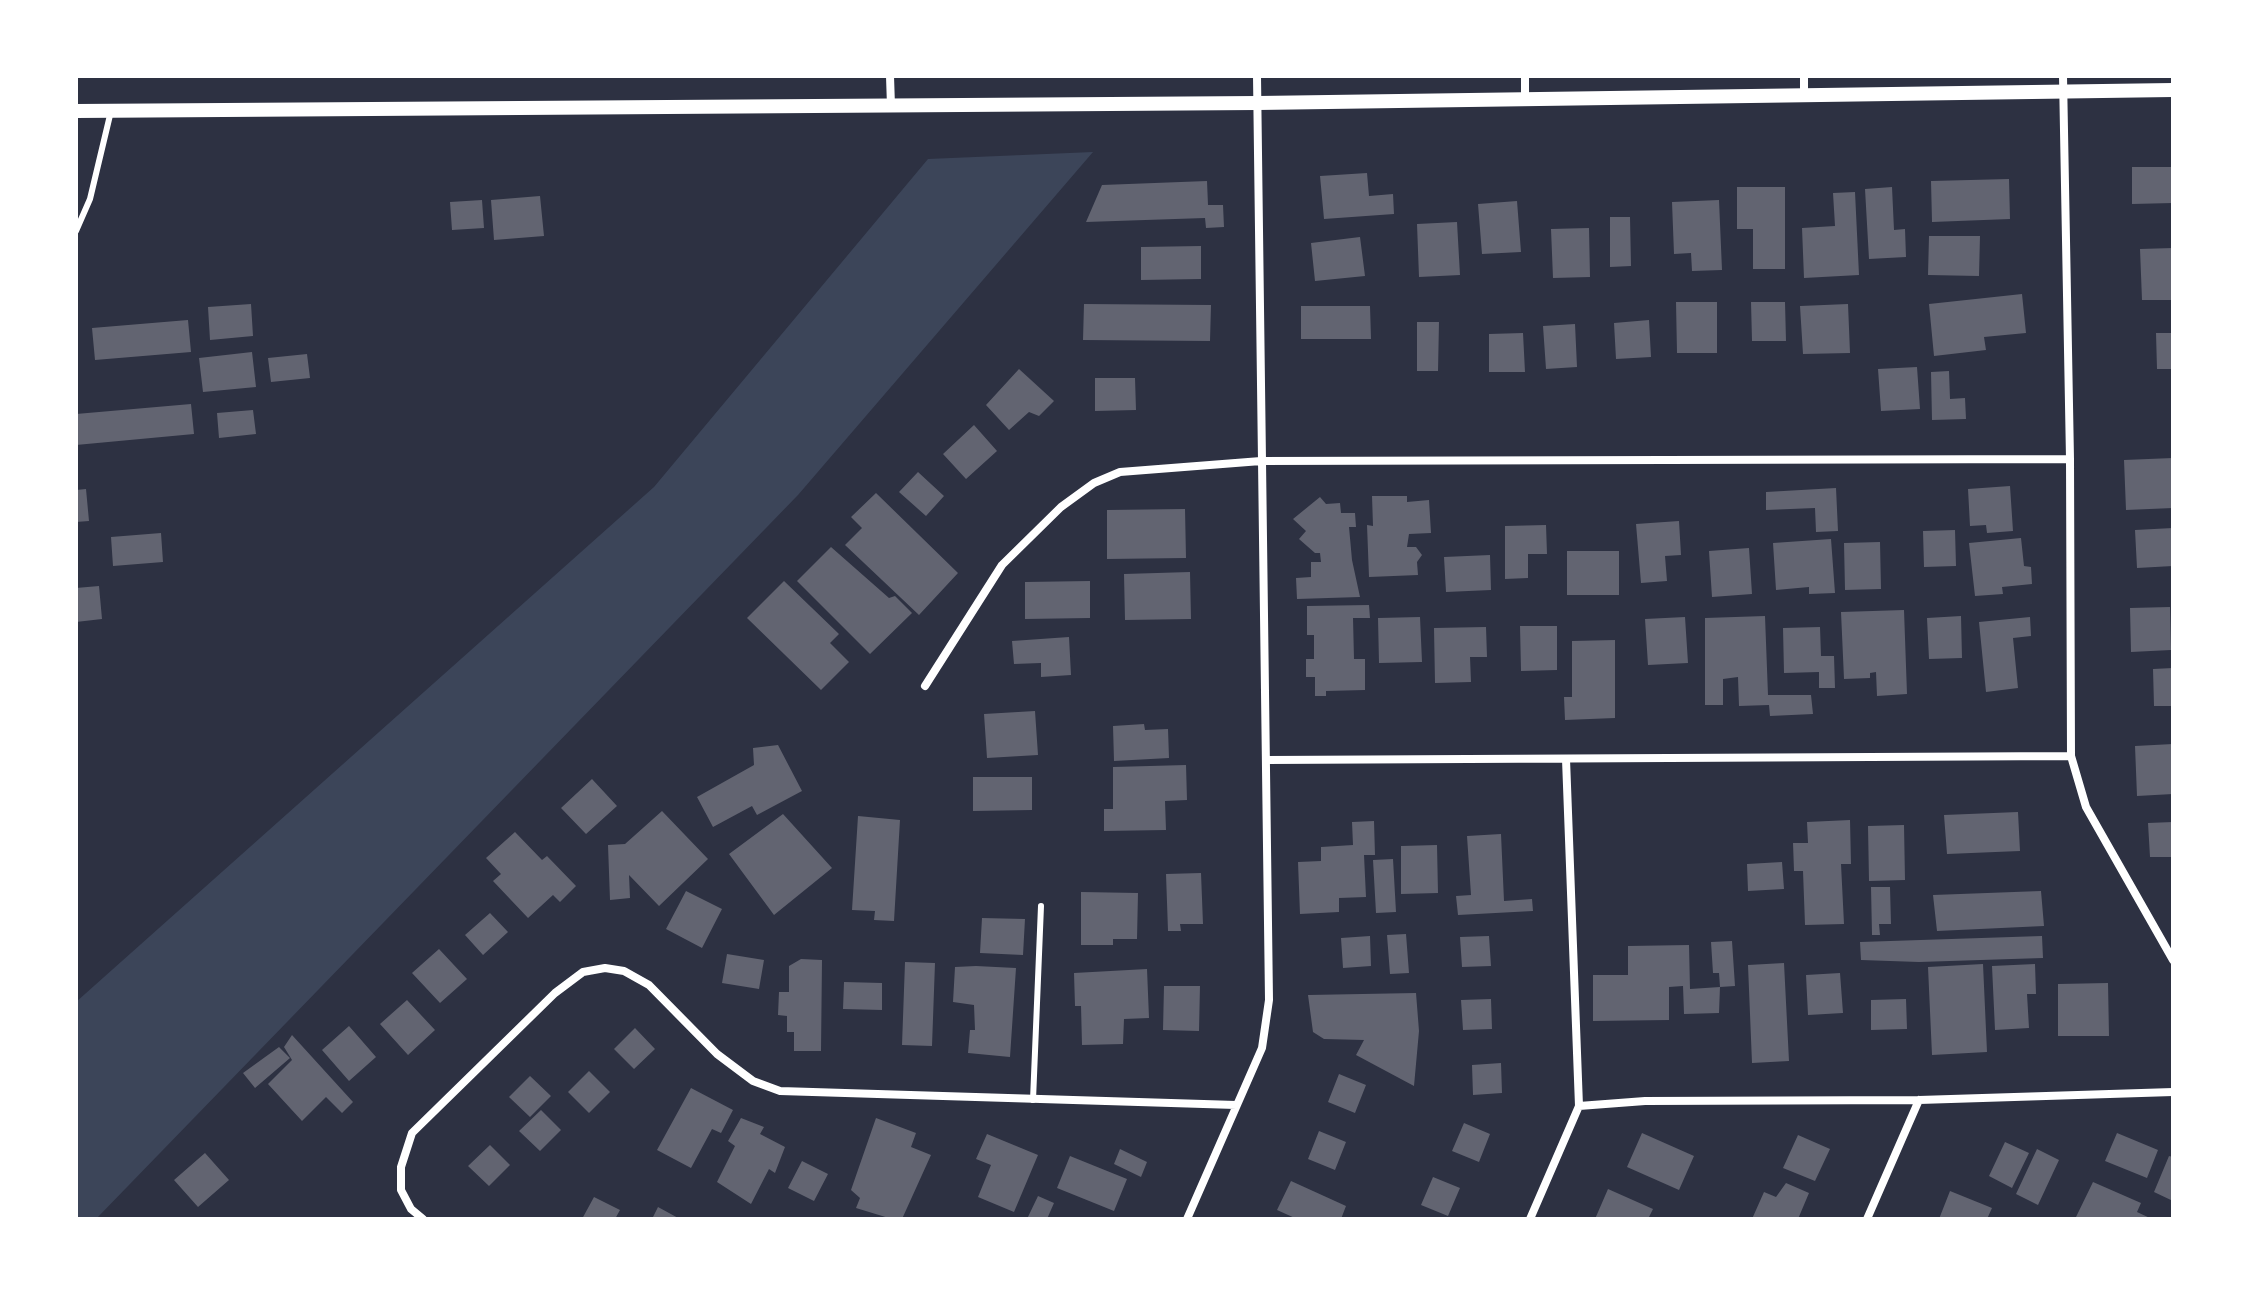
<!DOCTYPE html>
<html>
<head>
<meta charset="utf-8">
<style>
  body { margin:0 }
  #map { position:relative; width:2249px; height:1295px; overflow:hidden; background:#2d3142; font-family:Roboto,sans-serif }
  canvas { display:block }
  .frame { position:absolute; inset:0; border:78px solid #fff; pointer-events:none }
</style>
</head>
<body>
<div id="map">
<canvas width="2249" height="1295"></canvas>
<div class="frame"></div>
</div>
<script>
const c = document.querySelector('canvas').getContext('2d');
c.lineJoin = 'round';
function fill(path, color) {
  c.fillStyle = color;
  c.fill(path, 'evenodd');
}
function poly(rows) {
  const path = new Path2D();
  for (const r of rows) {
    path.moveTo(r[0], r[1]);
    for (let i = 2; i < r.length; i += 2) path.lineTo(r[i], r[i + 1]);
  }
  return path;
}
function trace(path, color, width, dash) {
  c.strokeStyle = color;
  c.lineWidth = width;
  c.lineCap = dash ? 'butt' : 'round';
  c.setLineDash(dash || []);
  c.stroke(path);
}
fill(poly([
  [1093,152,798,495,96,1219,76,1219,76,1002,654,487,928,159]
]), '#3c4559');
fill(poly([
  [2132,167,2173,167,2173,203,2132,204],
  [1367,173,1369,196,1393,194,1394,214,1324,219,1320,176],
  [2009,179,2010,219,1932,222,1931,181],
  [1207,181,1208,205,1223,205,1224,227,1206,228,1205,218,1086,222,1102,185],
  [1737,187,1785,187,1785,269,1753,269,1753,229,1737,229],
  [1892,187,1894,230,1905,229,1906,257,1869,259,1865,189],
  [1855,192,1859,275,1804,278,1802,228,1835,226,1833,193],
  [540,196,544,236,494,240,491,200],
  [482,200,484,228,452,230,450,202],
  [1719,200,1722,270,1692,271,1691,253,1674,254,1672,202],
  [1517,201,1521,252,1482,254,1478,204],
  [1610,217,1630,217,1631,266,1610,267],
  [1457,222,1460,275,1419,277,1417,224],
  [1589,228,1590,277,1553,278,1551,229],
  [1929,236,1980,236,1979,276,1928,275],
  [1360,237,1365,276,1315,281,1311,243],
  [1201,246,1201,279,1141,280,1141,247],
  [2173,248,2173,300,2142,300,2140,249],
  [2022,294,2026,333,1984,337,1986,350,1934,356,1929,304],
  [1676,302,1717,302,1717,353,1677,353],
  [1751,302,1785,302,1786,341,1752,341],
  [251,304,253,336,210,340,208,307],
  [1084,304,1211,305,1210,341,1083,340],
  [1848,304,1850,353,1803,354,1800,306],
  [1301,306,1370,306,1371,339,1301,339],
  [188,320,191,352,95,360,92,328],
  [1649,320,1651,357,1616,359,1614,323],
  [1417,322,1439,322,1438,371,1417,371],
  [1575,324,1577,367,1546,369,1543,326],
  [1523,333,1525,372,1489,372,1489,334],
  [2156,333,2173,333,2173,369,2157,369],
  [252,352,256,387,203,392,199,358],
  [307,354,310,378,271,382,268,358],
  [1917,367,1920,409,1881,411,1878,369],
  [1019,369,1054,401,1039,416,1029,412,1009,430,986,405],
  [1949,371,1950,399,1965,398,1966,419,1932,420,1931,372],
  [1095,378,1135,378,1136,410,1095,411],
  [191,404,194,434,76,445,76,414],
  [253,410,256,434,219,438,217,413],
  [974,425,997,451,966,479,943,454],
  [2173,458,2173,508,2126,510,2124,460],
  [918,472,944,496,926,516,899,492],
  [2010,486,2013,531,1987,533,1986,525,1970,526,1968,489],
  [1836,488,1838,531,1816,532,1815,508,1766,510,1766,492],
  [86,489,89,521,76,522,76,490],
  [876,493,958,573,919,615,845,545,862,528,851,517],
  [1372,496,1407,496,1407,502,1429,500,1431,533,1409,534,1407,547,1416,547,1422,555,1417,562,1418,575,1369,577,1367,525,1373,526],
  [1320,497,1326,504,1340,503,1341,513,1355,513,1356,527,1349,527,1352,560,1360,597,1297,599,1296,578,1311,577,1311,562,1321,562,1320,553,1315,553,1299,539,1306,531,1293,519],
  [1185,509,1186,558,1107,559,1107,510],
  [1679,521,1681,555,1665,556,1667,581,1641,583,1636,524],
  [1546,525,1547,554,1528,554,1528,578,1505,579,1505,526],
  [2173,528,2173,566,2137,568,2135,530],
  [1955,530,1956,566,1924,567,1923,531],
  [161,533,163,562,113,566,111,537],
  [2021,538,2024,566,2031,567,2032,584,2002,587,2003,594,1975,596,1969,543],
  [1831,539,1835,593,1809,594,1809,587,1776,590,1773,543],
  [1880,542,1881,589,1845,590,1844,543],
  [831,547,889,598,895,596,912,613,870,654,797,581],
  [1749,548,1752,594,1712,597,1709,551],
  [1567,551,1619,551,1619,595,1567,595],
  [1490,555,1491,590,1446,592,1444,557],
  [1190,572,1191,619,1125,620,1124,574],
  [784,581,839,634,830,643,849,662,821,690,747,618],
  [1090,581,1090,618,1025,619,1025,582],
  [99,586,102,619,76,622,76,588],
  [1369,605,1370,618,1353,618,1354,659,1365,659,1365,690,1326,691,1326,696,1315,696,1315,677,1306,677,1306,659,1314,659,1314,635,1307,635,1307,606],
  [2170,607,2171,650,2131,652,2130,608],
  [1904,610,1907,694,1877,696,1876,672,1870,673,1870,678,1844,679,1841,612],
  [1765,616,1768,695,1811,695,1813,714,1770,716,1769,705,1739,706,1738,677,1723,679,1723,705,1705,705,1705,618],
  [1961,616,1962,658,1929,659,1927,618],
  [1420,617,1422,662,1379,663,1378,618],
  [1685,617,1688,663,1648,665,1645,619],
  [2030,617,2031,636,2013,638,2018,688,1986,692,1979,622],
  [1520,626,1557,626,1557,670,1521,671],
  [1486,627,1487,657,1470,657,1471,682,1435,683,1434,628],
  [1820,627,1821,656,1834,656,1835,688,1819,688,1819,672,1784,673,1783,628],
  [1069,637,1071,675,1041,677,1041,663,1014,664,1012,641],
  [1615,640,1615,718,1565,720,1564,697,1572,697,1572,641],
  [2173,668,2173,706,2154,706,2153,669],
  [1035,711,1038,755,987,758,984,714],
  [1144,724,1145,730,1168,729,1169,758,1114,761,1113,726],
  [2173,744,2173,794,2137,796,2135,746],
  [778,745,802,791,757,815,752,806,713,827,697,797,754,765,753,748],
  [1186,765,1187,800,1165,801,1166,830,1104,831,1104,809,1113,809,1113,767],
  [973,777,1032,777,1032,810,973,811],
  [592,779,617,806,586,834,561,808],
  [662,811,708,859,659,906,629,875,630,898,610,900,608,845,625,844],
  [2018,812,2020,851,1947,854,1944,815],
  [783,814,832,868,774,915,729,854],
  [858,816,900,820,894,921,874,920,875,911,852,910],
  [1850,820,1851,864,1841,864,1844,924,1805,925,1803,871,1794,871,1793,843,1808,843,1807,822],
  [1374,821,1375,855,1364,855,1366,897,1339,898,1339,912,1300,914,1298,862,1321,861,1321,847,1353,845,1352,822],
  [2173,822,2173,857,2150,857,2148,823],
  [1904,825,1905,880,1869,881,1868,826],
  [515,832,542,860,547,856,576,886,560,902,553,895,528,918,493,881,501,874,486,858],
  [1501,834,1504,901,1532,899,1533,911,1458,915,1456,896,1471,895,1467,836],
  [1437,845,1438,893,1401,894,1401,846],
  [1393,859,1396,912,1376,913,1373,860],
  [1782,862,1784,889,1748,891,1747,864],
  [1201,873,1203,924,1180,924,1181,931,1168,931,1166,874],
  [1871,887,1890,887,1891,924,1879,924,1880,935,1872,935],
  [686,891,722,909,702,948,666,929],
  [2041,891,2044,926,1937,931,1933,895],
  [1081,892,1138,893,1137,939,1113,939,1113,945,1081,945],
  [490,913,508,932,483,955,465,935],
  [982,918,1025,919,1023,955,980,953],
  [1406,934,1409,973,1390,974,1387,935],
  [1370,936,1371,966,1343,968,1341,938],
  [1489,936,1491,966,1462,967,1460,937],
  [2042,936,2043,958,1919,962,1861,960,1860,942],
  [1732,941,1735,986,1720,987,1719,973,1713,973,1711,942],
  [1689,945,1690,989,1720,987,1719,1013,1684,1014,1683,986,1669,987,1669,1020,1593,1021,1593,975,1628,975,1628,946],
  [439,949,467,979,440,1003,412,973],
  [727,954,764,960,759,989,722,983],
  [801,959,822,960,821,1051,794,1051,794,1032,787,1032,787,1016,778,1015,779,992,789,992,789,966],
  [905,962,935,963,932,1046,902,1045],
  [1784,963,1789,1061,1752,1063,1748,965],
  [1983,964,1987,1052,1932,1055,1928,967],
  [2035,964,2036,994,2027,994,2029,1028,1995,1030,1992,966],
  [976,966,1016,968,1010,1057,968,1053,970,1030,975,1030,974,1005,953,1002,955,967],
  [1147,969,1149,1018,1124,1019,1123,1044,1082,1045,1081,1006,1075,1006,1074,973],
  [1840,973,1843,1013,1808,1015,1806,975],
  [844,982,882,983,882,1010,843,1009],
  [2108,983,2109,1036,2058,1036,2058,984],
  [1164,986,1200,986,1199,1031,1163,1030],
  [1416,993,1419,1031,1414,1086,1356,1055,1364,1040,1324,1039,1313,1032,1308,995],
  [1491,999,1492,1029,1463,1030,1461,1000],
  [1906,999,1907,1029,1871,1030,1871,1000],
  [407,1000,435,1030,408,1055,380,1024],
  [349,1026,376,1057,349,1081,322,1050],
  [635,1028,655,1049,634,1069,614,1049],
  [292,1035,353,1102,342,1113,326,1097,302,1121,268,1084,292,1060,284,1047],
  [279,1047,290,1058,255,1088,243,1073],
  [1501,1063,1502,1093,1473,1095,1472,1065],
  [589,1071,610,1092,589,1113,568,1092],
  [1339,1074,1366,1085,1355,1113,1328,1102],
  [530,1076,551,1096,530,1117,509,1097],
  [691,1088,733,1110,721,1133,712,1129,691,1168,657,1150],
  [541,1110,561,1130,540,1151,519,1131],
  [741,1118,764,1127,760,1134,785,1147,775,1173,769,1169,751,1204,717,1182,735,1146,728,1141],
  [876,1118,916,1133,911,1147,931,1155,902,1219,892,1219,856,1208,860,1198,851,1190],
  [1464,1123,1490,1134,1479,1162,1452,1151],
  [1319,1131,1346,1142,1335,1170,1308,1159],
  [1642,1133,1694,1156,1679,1190,1627,1167],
  [2117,1133,2158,1150,2147,1178,2105,1161],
  [987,1134,1038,1155,1014,1212,978,1197,991,1165,976,1159],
  [1798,1135,1830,1149,1815,1181,1783,1168],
  [2005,1142,2029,1153,2012,1188,1989,1176],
  [490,1145,510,1165,489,1186,468,1166],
  [1120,1149,1147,1162,1141,1177,1114,1164],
  [2037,1149,2059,1160,2038,1205,2016,1194],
  [205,1153,229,1180,198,1207,174,1180],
  [1070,1156,1127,1179,1114,1211,1057,1188],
  [2169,1156,2173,1157,2173,1201,2154,1192],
  [802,1161,828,1174,814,1201,788,1188],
  [1433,1177,1460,1188,1448,1216,1421,1205],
  [1291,1181,1346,1206,1341,1219,1297,1219,1277,1210],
  [2093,1182,2141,1203,2137,1212,2152,1219,2081,1219,2076,1217],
  [1786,1183,1809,1193,1798,1219,1752,1219,1764,1192,1776,1197],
  [1608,1189,1653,1209,1648,1219,1630,1217,1595,1219],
  [1950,1191,1992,1208,1987,1219,1939,1219],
  [1038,1196,1054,1203,1047,1219,1027,1219],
  [594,1197,620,1210,615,1219,582,1219],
  [658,1207,680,1219,652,1219]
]), '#626471');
trace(poly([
  [76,231,90,199,111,111],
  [1033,1100,1041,906]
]), '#fff', 6);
trace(poly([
  [890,76,891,106],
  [1525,76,1525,99],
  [1804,76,1804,95],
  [2063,76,2070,459,2071,756,2086,807,2173,960],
  [925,686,1002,565,1061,507,1094,483,1120,472,1261,461,2070,459],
  [1267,760,2071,756],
  [1579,1106,1645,1101,1919,1100,2173,1092],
  [423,1219,411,1209,401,1190,401,1167,412,1133,555,993,583,972,605,968,624,971,649,985,717,1054,753,1081,780,1091,1236,1105],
  [1187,1219,1262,1048,1269,1000,1257,76],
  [1530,1219,1579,1106,1566,759],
  [1867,1219,1919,1100]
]), '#fff', 8);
trace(poly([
  [76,111,1258,103,2173,90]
]), '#fff', 14);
</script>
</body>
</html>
